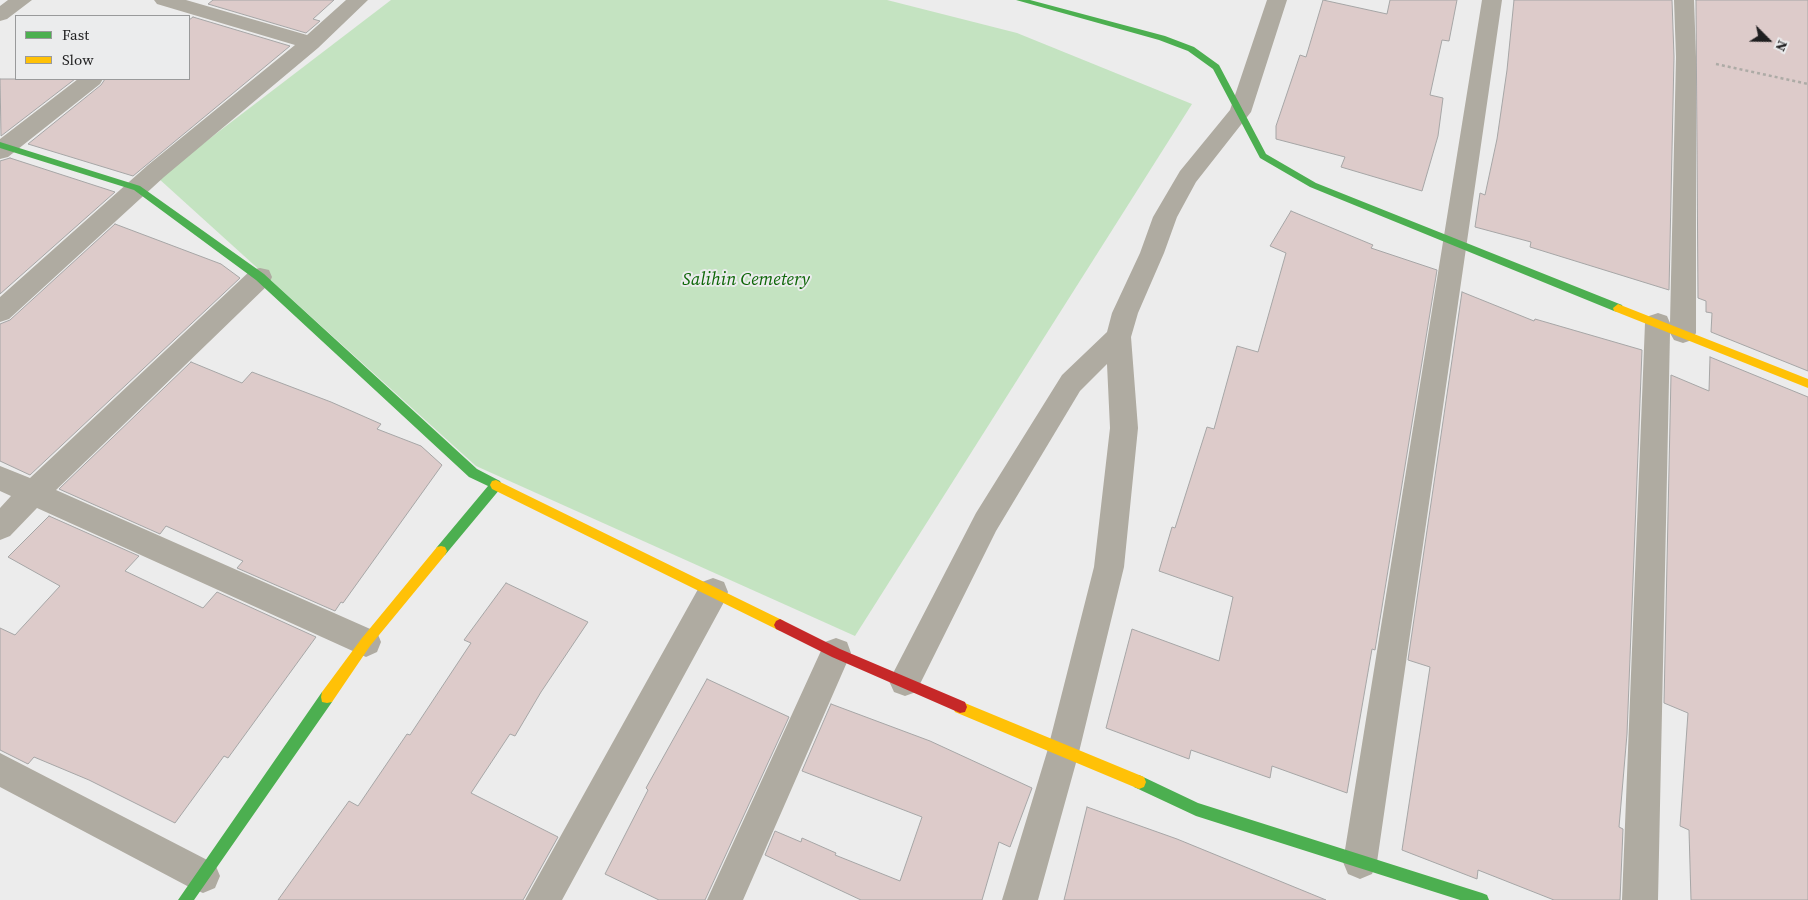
<!DOCTYPE html>
<html>
<head>
<meta charset="utf-8">
<style>
  body { margin:0 }
  #map { position:relative; width:1808px; height:900px; overflow:hidden; background:#ececec; font-family:"Source Serif 4",serif }
  canvas { display:block }
  .legend { position:absolute; left:15px; top:15px; width:175px; height:65px; box-sizing:border-box; background:#ebeced; border:1px solid #999a9b; margin:0; padding:6px 9px; list-style:none; font-size:15px; color:#1f1f20 }
  .legend li { display:flex; align-items:center; gap:10px; height:25px }
  .legend b { width:25px; border:1px solid #999a9b }
  .north { position:absolute; left:1743px; top:15px; width:50px; height:50px; -webkit-text-stroke:4px #ebeced; paint-order:stroke; rotate:113deg; font-size:14px; font-weight:700; line-height:20px; text-align:center; color:#1f1f20 }
  .north::after { content:''; display:block; margin:auto; width:18px; height:22px; background:#1f1f20; clip-path:polygon(50% 0,100% 100%,50% 72%,0 100%) }
</style>
</head>
<body>
<div id="map">
<canvas width="1808" height="900"></canvas>
<ul class="legend">
<li><b style="height:6px;background:#4caf50"></b>Fast</li>
<li><b style="height:6px;background:#ffc107"></b>Slow</li>
</ul>
<div class="north">N</div>
</div>
<script>
const c = document.querySelector('canvas').getContext('2d');
c.lineJoin = 'round';
function fill(path, color) {
  c.fillStyle = color;
  c.fill(path, 'evenodd');
}
function poly(rows) {
  const path = new Path2D();
  for (const r of rows) {
    path.moveTo(r[0], r[1]);
    for (let i = 2; i < r.length; i += 2) path.lineTo(r[i], r[i + 1]);
  }
  return path;
}
function trace(path, color, width, dash) {
  c.strokeStyle = color;
  c.lineWidth = width;
  c.lineCap = dash ? 'butt' : 'round';
  c.setLineDash(dash || []);
  c.stroke(path);
}
function label(font, color, halo, rows, align = 'center') {
  c.font = font + ' "Source Serif 4",serif';
  c.lineWidth = 4;
  c.setLineDash([]);
  c.textBaseline = 'middle';
  c.strokeStyle = halo;
  c.fillStyle = color;
  for (const [text, x, y, turn = 0] of rows) {
    c.save();
    c.translate(x, y);
    c.rotate((+turn || 0) * Math.PI / 180);
    c.textAlign = isNaN(turn) ? turn : align;
    if (halo) c.strokeText(text, 0, 0);
    c.fillText(text, 0, 0);
    c.restore();
  }
}
fill(poly([
  [391,0,887,0,1017,33,1192,104,855,636,476,466,158,178]
]), '#c4e3c1');
const building = poly([
  [213,0,334,0,313,19,320,21,306,33,208,4,213,0],
  [1323,0,1387,14,1390,0,1457,0,1449,41,1442,40,1430,95,1443,98,1438,136,1422,191,1341,167,1345,157,1276,139,1276,126,1300,55,1306,57,1323,0],
  [1514,0,1672,0,1674,57,1669,290,1530,247,1531,242,1475,227,1480,193,1485,195,1497,139,1507,70,1514,0],
  [1696,0,1808,0,1808,371,1711,332,1712,313,1706,312,1706,301,1698,298,1696,0],
  [193,17,290,46,133,176,28,144,101,85,105,79,189,79,189,20,193,17],
  [0,79,75,79,1,136,0,79],
  [10,158,115,192,0,294,0,161,10,158],
  [1291,211,1373,245,1371,248,1437,270,1375,650,1372,649,1347,793,1272,766,1270,778,1191,750,1189,759,1106,728,1132,629,1219,661,1233,597,1159,571,1172,527,1175,528,1207,427,1214,429,1237,346,1258,352,1286,253,1270,246,1291,211],
  [115,224,221,264,240,278,30,475,0,461,0,324,10,320,115,224],
  [1462,292,1534,321,1535,319,1642,350,1627,734,1619,827,1623,829,1620,900,1554,900,1478,870,1477,879,1402,850,1430,667,1408,660,1462,292],
  [1710,357,1808,397,1808,900,1691,900,1689,830,1680,826,1688,713,1664,703,1671,375,1709,391,1710,357],
  [191,362,242,383,252,372,331,402,381,424,377,429,421,446,442,465,343,603,341,602,335,611,237,568,243,561,166,526,160,534,59,489,191,362],
  [49,516,139,556,125,571,203,608,217,592,316,637,228,758,224,756,175,823,89,780,34,757,28,764,0,750,0,628,15,635,60,586,8,557,49,516],
  [506,583,588,622,541,692,515,736,510,734,471,793,558,837,523,900,278,900,349,801,358,806,407,734,410,735,471,643,464,640,506,583],
  [707,679,789,717,705,900,659,900,605,874,648,790,646,788,707,679],
  [831,704,930,741,1032,788,1010,847,999,842,982,900,861,900,765,855,775,831,801,842,802,838,836,853,835,855,900,881,922,817,802,771,831,704],
  [1087,807,1177,839,1326,900,1064,900,1087,807]
]);
fill(building, '#ddcbca');
trace(building, '#a6a6a6', 1);
trace(poly([
  [1716,64,1808,84]
]), '#adaba6', 2.5, [3, 3]);
fill(poly([
  [8,0,32,0,7,19,0,21,0,6,8,0],
  [154,0,186,0,307,35,346,0,368,0,318,48,164,177,9,319,0,322,0,297,148,165,295,45,157,4,154,0],
  [1267,0,1287,0,1251,112,1196,182,1177,217,1164,253,1138,313,1131,337,1138,428,1124,567,1079,752,1038,900,1002,900,1047,752,1094,567,1110,428,1107,364,1080,391,996,531,916,692,905,696,894,692,889,681,976,513,1062,375,1107,332,1112,313,1140,253,1153,217,1180,171,1230,110,1267,0],
  [1482,0,1502,0,1377,862,1372,874,1360,879,1348,874,1343,862,1482,0],
  [1674,0,1694,0,1696,57,1696,333,1692,340,1683,343,1674,340,1670,333,1658,900,1622,900,1645,323,1649,316,1658,313,1667,316,1670,323,1676,57,1674,0],
  [78,79,103,79,100,84,8,157,0,159,0,139,78,79],
  [260,268,269,270,272,277,269,284,56,490,377,632,381,642,377,652,366,657,37,508,10,536,0,540,0,508,11,496,0,491,0,466,30,478,251,270,260,268],
  [713,578,724,582,728,592,724,602,562,900,525,900,702,582,713,578],
  [836,638,847,642,851,653,743,900,707,900,825,642,836,638],
  [0,753,215,864,220,876,215,888,203,893,191,888,0,787,0,753]
]), '#afaba1');
fill(poly([
  [1016,0,1030,0,1165,36,1194,47,1219,65,1266,154,1316,183,1622,305,1623,308,1618,312,1614,311,1310,187,1260,158,1213,69,1188,51,1159,40,1016,0],
  [0,142,140,186,264,274,477,469,500,481,502,485,500,489,445,555,441,556,437,555,435,551,437,547,488,486,469,477,256,280,134,190,0,148,0,142],
  [327,691,332,692,333,697,332,702,194,900,178,900,322,692,327,691],
  [1139,775,1198,803,1482,893,1487,895,1489,900,1460,900,1196,816,1134,787,1132,782,1134,777,1139,775]
]), '#4caf50');
fill(poly([
  [1618,304,1808,379,1808,388,1614,311,1613,308,1618,304],
  [496,480,784,621,786,625,784,629,780,631,776,629,492,489,490,485,492,481,496,480],
  [441,546,445,547,447,551,445,555,370,646,332,702,327,703,322,702,321,697,322,692,362,638,437,547,441,546],
  [960,701,1144,777,1146,782,1144,787,1139,789,955,712,953,707,955,702,960,701]
]), '#ffc107');
fill(poly([
  [780,619,840,649,965,702,967,707,965,712,960,713,832,657,776,629,774,625,776,621,780,619]
]), '#c62828');
label('italic 18px', '#0d6607', '#ebeced', [
  ["Salihin Cemetery",746,280]
]);
</script>
</body>
</html>
